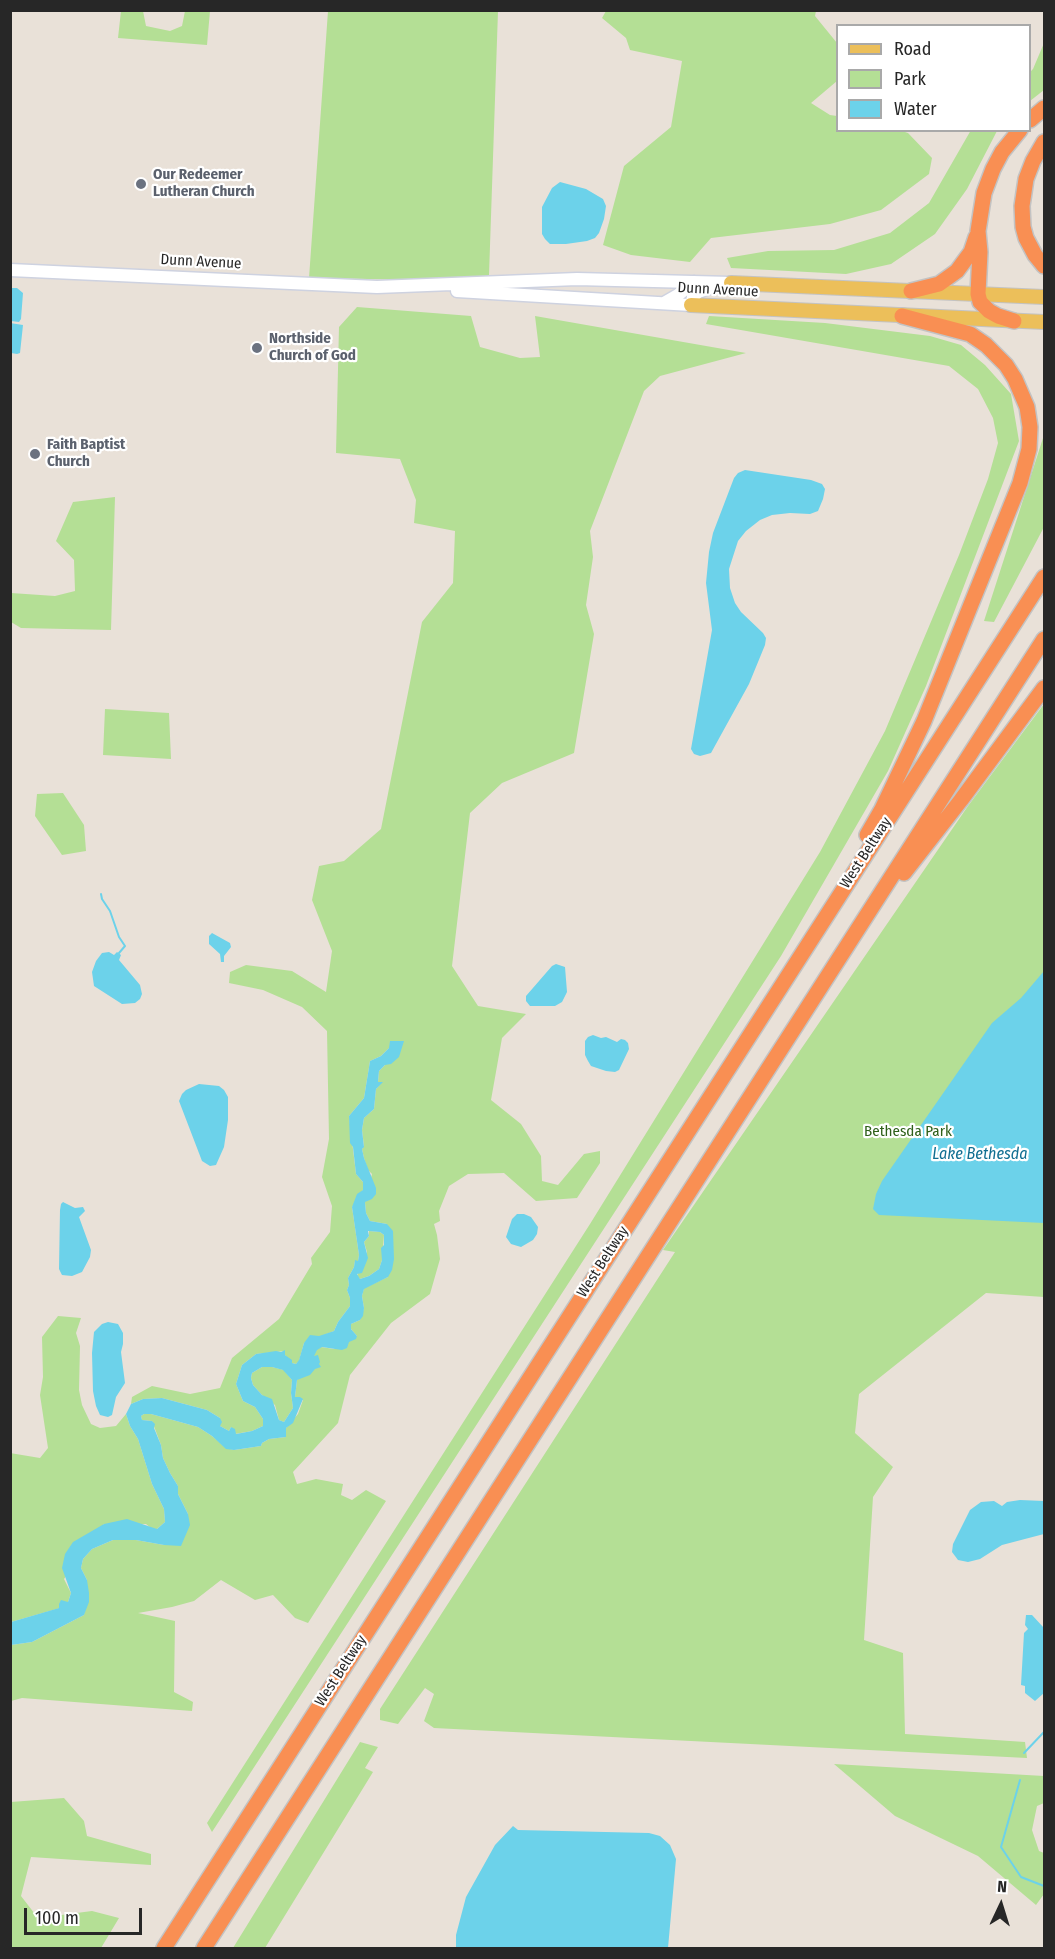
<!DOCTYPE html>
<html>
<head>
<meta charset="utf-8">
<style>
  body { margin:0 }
  #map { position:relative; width:1055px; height:1959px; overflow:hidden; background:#e9e1d8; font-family:"Fira Sans Condensed",sans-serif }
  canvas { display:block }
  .frame { position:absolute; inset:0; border:12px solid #272727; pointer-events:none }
  .legend { position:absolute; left:836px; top:24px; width:195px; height:108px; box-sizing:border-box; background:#fff; border:2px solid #a9a9a9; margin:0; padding:8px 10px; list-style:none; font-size:18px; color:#272727 }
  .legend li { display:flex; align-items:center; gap:12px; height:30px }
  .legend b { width:30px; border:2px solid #a9a9a9 }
  .north { position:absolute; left:971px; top:1875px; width:60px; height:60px; -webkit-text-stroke:4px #fff; paint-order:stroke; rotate:4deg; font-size:16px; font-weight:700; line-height:24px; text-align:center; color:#272727 }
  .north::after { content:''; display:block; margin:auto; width:21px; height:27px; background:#272727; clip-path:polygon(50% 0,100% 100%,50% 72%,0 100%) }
  .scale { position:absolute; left:24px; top:1908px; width:118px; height:27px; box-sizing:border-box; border:3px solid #272727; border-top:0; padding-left:8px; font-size:18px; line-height:21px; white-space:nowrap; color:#272727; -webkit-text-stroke:4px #fff; paint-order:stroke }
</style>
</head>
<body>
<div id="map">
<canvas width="1055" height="1959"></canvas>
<div class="frame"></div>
<ul class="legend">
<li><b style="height:8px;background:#ecbf5a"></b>Road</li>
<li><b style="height:16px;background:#b4df95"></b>Park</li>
<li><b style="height:16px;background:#6cd2ea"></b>Water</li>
</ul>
<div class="north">N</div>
<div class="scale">100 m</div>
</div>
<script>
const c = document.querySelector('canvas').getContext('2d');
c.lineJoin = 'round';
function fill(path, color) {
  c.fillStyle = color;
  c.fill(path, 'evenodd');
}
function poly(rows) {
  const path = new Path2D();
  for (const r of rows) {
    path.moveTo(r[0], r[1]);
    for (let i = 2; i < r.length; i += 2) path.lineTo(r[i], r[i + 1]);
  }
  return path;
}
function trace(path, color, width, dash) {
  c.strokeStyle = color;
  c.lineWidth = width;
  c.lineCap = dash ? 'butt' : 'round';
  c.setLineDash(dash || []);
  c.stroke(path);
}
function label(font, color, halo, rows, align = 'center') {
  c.font = font + ' "Fira Sans Condensed",sans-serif';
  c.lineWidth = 4.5;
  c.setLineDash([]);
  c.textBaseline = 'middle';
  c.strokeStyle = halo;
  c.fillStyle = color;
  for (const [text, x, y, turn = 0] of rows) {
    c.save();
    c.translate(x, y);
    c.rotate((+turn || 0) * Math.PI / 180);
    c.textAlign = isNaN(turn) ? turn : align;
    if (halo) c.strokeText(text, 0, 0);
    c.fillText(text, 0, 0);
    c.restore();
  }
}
fill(poly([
  [121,11,143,11,146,26,170,31,182,26,185,11,210,11,207,45,118,38],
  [328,11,498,11,489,275,486,277,430,280,309,278],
  [606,11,816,11,815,16,837,43,838,77,837,81,811,103,830,115,837,116,838,130,899,130,908,133,932,158,929,174,881,210,830,224,711,238,690,262,631,255,603,245,624,166,671,127,682,61,630,50,626,38,602,18],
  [1044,43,1044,90,1030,101,1030,72,1033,69],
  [971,130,997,131,967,189,935,234,891,264,846,274,731,268,727,258,768,251,834,250,890,233,929,203],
  [357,307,471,316,480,347,520,358,540,357,535,316,746,353,660,376,644,391,590,531,593,557,586,605,594,634,574,753,502,783,470,813,452,966,478,1006,526,1014,502,1038,491,1100,521,1124,541,1156,542,1181,558,1185,584,1154,600,1151,600,1163,577,1198,536,1201,504,1173,468,1174,449,1186,439,1211,440,1221,434,1224,437,1235,440,1259,430,1294,391,1323,350,1375,338,1423,293,1472,297,1484,316,1479,343,1484,341,1495,352,1500,366,1490,386,1501,308,1623,295,1618,273,1595,255,1600,221,1580,194,1601,172,1607,138,1613,175,1621,174,1692,193,1702,192,1711,22,1698,11,1701,11,1645,32,1642,84,1615,87,1580,81,1568,83,1559,92,1549,113,1540,136,1540,164,1545,188,1514,178,1494,178,1486,170,1473,163,1458,161,1445,152,1421,142,1420,141,1416,144,1414,151,1414,198,1427,212,1436,226,1448,234,1450,261,1446,262,1443,269,1439,286,1437,286,1428,298,1414,303,1400,295,1397,297,1380,317,1349,321,1347,334,1349,357,1336,351,1329,351,1324,360,1320,364,1308,362,1296,364,1288,388,1277,387,1224,370,1221,366,1213,365,1202,372,1174,368,1170,364,1158,362,1149,364,1146,362,1130,364,1118,374,1109,376,1089,382,1082,378,1082,379,1071,385,1065,389,1048,381,1056,370,1061,364,1098,349,1116,356,1174,363,1182,363,1190,352,1207,359,1255,358,1261,355,1261,354,1267,348,1278,349,1285,347,1290,350,1298,350,1306,338,1322,334,1331,304,1343,299,1361,296,1364,292,1363,285,1355,285,1351,256,1354,242,1365,236,1384,243,1401,255,1407,263,1419,263,1426,252,1431,235,1434,231,1427,229,1431,220,1426,220,1418,207,1410,162,1398,143,1399,131,1404,132,1397,152,1386,190,1394,220,1388,232,1358,279,1319,312,1264,311,1258,330,1232,332,1206,322,1177,329,1139,327,1031,302,1007,263,990,229,983,230,972,246,965,292,971,326,992,332,951,312,900,319,866,344,861,381,829,422,622,453,583,455,531,414,523,416,500,400,459,336,453,339,327],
  [709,316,825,323,930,336,961,345,985,365,1011,394,1019,441,926,686,888,771,781,956,212,1832,207,1823,590,1224,820,852,885,731,959,555,988,479,998,443,993,418,978,389,949,366,706,324],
  [1044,435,1044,527,994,622,984,621],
  [115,497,111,630,21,628,11,622,11,593,55,596,75,591,74,560,56,541,73,502],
  [1044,704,1044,1297,986,1293,859,1394,855,1433,893,1467,873,1497,864,1640,903,1653,905,1734,1025,1742,1027,1758,434,1728,424,1721,434,1694,425,1688,398,1724,380,1720,380,1709,675,1252,663,1250,968,806],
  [105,709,169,713,171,759,103,755],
  [63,793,84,825,86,851,62,855,35,816,37,794],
  [369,1231,380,1232,384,1235,382,1260,379,1269,369,1276,360,1279,357,1276,367,1252,364,1242,369,1236],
  [58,1316,81,1318,76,1333,80,1346,79,1390,82,1405,91,1424,100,1428,116,1426,126,1414,130,1426,138,1439,152,1484,164,1509,165,1522,157,1529,152,1529,146,1524,104,1524,64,1579,71,1593,68,1602,60,1608,11,1622,10,1453,40,1458,48,1448,40,1395,43,1377,42,1337],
  [262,1367,272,1367,284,1370,292,1380,291,1393,293,1408,284,1422,279,1420,275,1405,262,1395,253,1385,251,1378,252,1373],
  [360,1742,378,1747,365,1768,373,1772,265,1948,233,1948],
  [834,1764,1044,1776,1044,1803,1037,1806,1032,1830,1039,1851,1044,1853,1044,1894,1036,1905,978,1856,895,1816],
  [64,1798,84,1821,87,1836,151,1854,151,1865,31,1857,21,1896,38,1918,92,1911,119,1918,101,1948,11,1948,11,1802]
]), '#b4df95');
fill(poly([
  [560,182,586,189,603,199,606,206,604,219,599,233,595,238,587,241,566,244,550,244,545,239,542,234,542,207,552,188],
  [10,288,17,288,23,293,21,319,19,322,11,321],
  [10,323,23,325,20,353,17,354,11,353],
  [745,470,811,480,822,484,825,489,823,499,818,511,810,514,790,513,772,515,760,520,746,531,738,541,729,569,730,588,735,603,741,612,763,633,766,638,765,645,749,684,711,753,700,756,694,754,691,749,712,630,706,583,709,552,713,533,734,478,738,473],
  [212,933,230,943,231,947,224,956,224,962,221,962,220,954,209,944,209,936],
  [109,952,114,955,117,952,121,955,119,960,140,985,142,994,140,999,135,1003,122,1004,94,986,92,972,96,961,102,953],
  [556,964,565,967,567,992,562,1002,555,1006,530,1006,526,1001,526,996,552,966],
  [1044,971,1044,1223,879,1215,873,1209,876,1194,882,1181,992,1023,1021,998],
  [593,1035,601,1038,606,1037,617,1042,621,1039,625,1040,628,1043,629,1049,619,1070,615,1072,606,1071,591,1066,588,1061,585,1055,585,1041,588,1037],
  [390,1041,404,1041,399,1057,391,1064,385,1065,379,1071,378,1082,383,1082,376,1089,374,1109,364,1118,362,1130,364,1147,362,1149,364,1158,376,1188,376,1194,372,1199,365,1202,366,1213,370,1221,387,1224,393,1231,394,1259,392,1270,388,1277,364,1289,362,1296,364,1308,363,1316,360,1320,351,1324,351,1329,357,1336,356,1339,349,1342,347,1348,342,1350,322,1347,317,1350,314,1356,318,1355,320,1362,319,1364,321,1367,315,1369,310,1375,297,1380,295,1397,300,1397,303,1399,293,1423,286,1428,286,1437,269,1439,262,1443,261,1446,234,1450,226,1449,212,1436,198,1427,151,1414,144,1414,141,1416,142,1420,152,1421,155,1424,154,1428,161,1445,163,1458,170,1473,178,1486,178,1494,188,1514,190,1525,181,1546,164,1545,136,1540,113,1540,92,1549,83,1559,81,1568,87,1580,89,1593,89,1602,84,1615,32,1642,11,1645,11,1622,59,1608,59,1604,61,1600,68,1602,71,1593,62,1568,65,1554,73,1542,104,1524,127,1519,157,1529,165,1522,164,1509,152,1484,138,1439,130,1426,126,1414,131,1404,143,1399,162,1398,207,1410,220,1418,222,1422,220,1426,229,1431,231,1427,235,1429,236,1434,252,1431,263,1426,263,1419,255,1407,243,1401,236,1384,242,1365,256,1354,276,1351,281,1352,285,1350,285,1355,292,1360,292,1363,296,1364,299,1360,304,1343,310,1335,319,1336,334,1331,338,1322,350,1306,350,1298,347,1290,349,1285,348,1278,354,1267,355,1260,358,1261,359,1255,352,1207,357,1194,363,1190,363,1182,356,1174,353,1147,350,1143,349,1116,364,1098,370,1061,381,1056,389,1048],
  [368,1231,380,1232,384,1235,384,1245,381,1248,382,1260,379,1269,369,1276,360,1279,357,1274,362,1273,368,1258,364,1242,369,1236],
  [262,1367,272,1367,283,1370,292,1380,291,1393,293,1408,284,1422,279,1420,272,1399,262,1395,253,1385,251,1378,252,1373],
  [199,1084,219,1086,224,1090,228,1097,228,1120,224,1147,216,1165,210,1166,202,1161,179,1101,182,1094,186,1090],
  [63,1202,75,1208,83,1207,85,1211,79,1217,91,1250,90,1257,82,1272,72,1276,62,1275,59,1269,60,1210,61,1204],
  [517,1214,524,1214,531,1217,538,1227,537,1234,533,1240,521,1247,511,1244,506,1237,512,1219],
  [108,1322,118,1324,123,1333,123,1344,121,1352,125,1383,116,1397,112,1415,108,1417,100,1415,96,1406,93,1391,92,1353,94,1332,102,1324],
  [1020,1500,1044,1501,1044,1534,1002,1545,980,1559,968,1562,958,1560,952,1552,953,1544,970,1510,981,1502,994,1501,1002,1506,1007,1502],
  [1026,1615,1032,1615,1044,1628,1044,1693,1035,1701,1025,1693,1025,1686,1021,1685,1024,1633,1028,1629,1025,1625],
  [513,1826,518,1830,649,1833,660,1836,670,1845,676,1859,668,1948,456,1948,456,1935,466,1897,495,1845]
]), '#6cd2ea');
trace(poly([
  [101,894,102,899,110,911,119,937,125,946,119,953],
  [1024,1753,1044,1732],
  [1020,1780,1001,1847,1021,1877,1044,1886]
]), '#6cd2ea', 2);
const secondary = poly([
  [10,270,377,287,577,279,731,283],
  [457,291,691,305,693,297,698,292,715,286],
  [664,303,678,295,694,282]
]);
const primary = poly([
  [731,283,1044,297],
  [691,305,1044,322]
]);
const highway = poly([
  [1030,120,1044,108],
  [1044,142,1033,161,1026,179,1022,206,1023,227,1026,238,1035,255,1044,266],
  [911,291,939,284,957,271,971,252,976,237],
  [1014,321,998,316,989,311,980,302,978,294,980,252,978,231,984,193,993,169,1002,152,1020,130],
  [867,835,882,809,924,721,1020,483,1029,449,1030,427,1027,407,1015,379,1006,365,986,345,970,334,902,316],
  [904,873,961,800,1044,688],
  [164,1948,1044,577],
  [204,1948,1044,639]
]);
trace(secondary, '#ced2e0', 15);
trace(primary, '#c3c3c3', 16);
trace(highway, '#c3c3c3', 18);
trace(secondary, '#fff', 12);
trace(primary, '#ecbf5a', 14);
trace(highway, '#f98f53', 15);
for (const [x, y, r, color] of [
  [141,184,6,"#6b7280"],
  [257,348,6,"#6b7280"],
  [35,454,6,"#6b7280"]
]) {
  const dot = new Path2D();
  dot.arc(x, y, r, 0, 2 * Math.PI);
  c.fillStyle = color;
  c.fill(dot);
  trace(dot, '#fff', 2);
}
label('bold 15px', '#5b616d', '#fff', [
  ["Our Redeemer",153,175],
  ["Lutheran Church",153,192],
  ["Northside",269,339],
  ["Church of God",269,356],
  ["Faith Baptist",47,445],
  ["Church",47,462]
], 'left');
label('15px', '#272727', '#fff', [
  ["Dunn Avenue",201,262,3],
  ["Dunn Avenue",718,290,3],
  ["West Beltway",866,853,-57],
  ["West Beltway",603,1262,-57],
  ["West Beltway",341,1671,-57]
]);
label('15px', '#2e601a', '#fff', [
  ["Bethesda Park",908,1132]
]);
label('italic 16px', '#106e91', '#fff', [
  ["Lake Bethesda",980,1155]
]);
</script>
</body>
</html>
